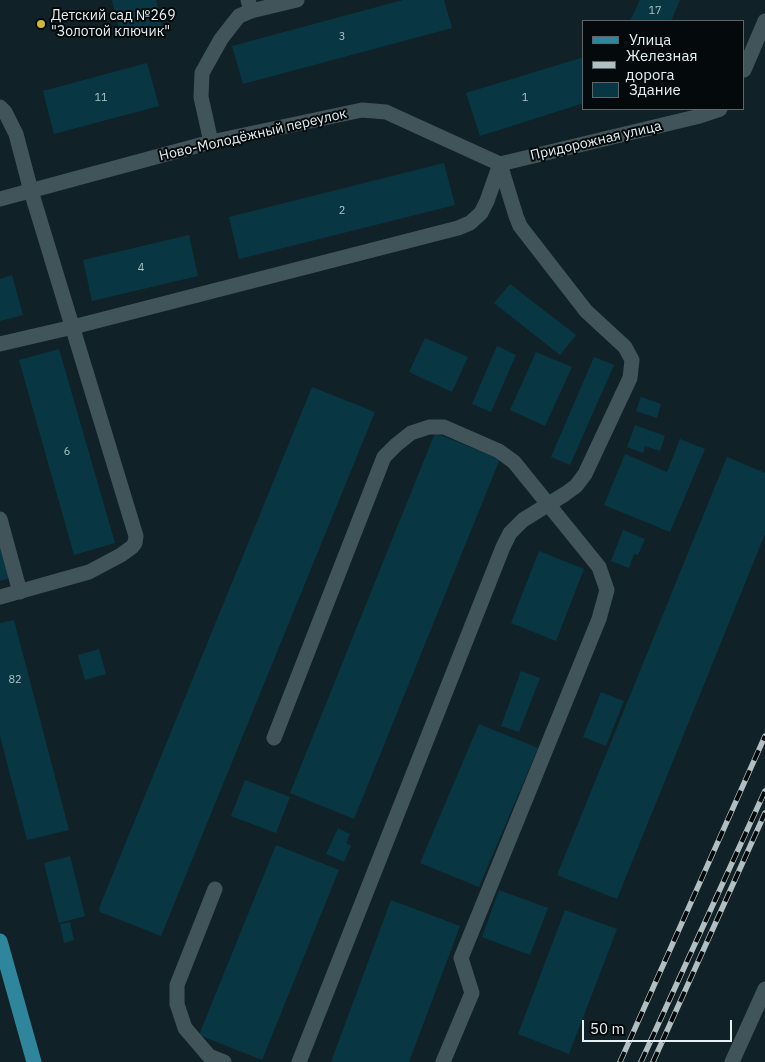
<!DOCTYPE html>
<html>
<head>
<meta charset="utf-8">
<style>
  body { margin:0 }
  #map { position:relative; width:765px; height:1062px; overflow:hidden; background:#102227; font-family:"IBM Plex Sans",sans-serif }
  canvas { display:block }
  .legend { position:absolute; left:582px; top:20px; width:162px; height:90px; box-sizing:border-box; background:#040a0c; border:1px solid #5e6669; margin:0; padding:6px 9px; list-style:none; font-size:15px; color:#e5f0f4 }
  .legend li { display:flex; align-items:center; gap:10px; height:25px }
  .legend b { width:25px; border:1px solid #5e6669 }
  .scale { position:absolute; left:582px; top:1020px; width:150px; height:22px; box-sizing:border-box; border:2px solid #e5f0f4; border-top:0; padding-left:6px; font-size:15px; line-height:18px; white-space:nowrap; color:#e5f0f4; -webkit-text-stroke:4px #040a0c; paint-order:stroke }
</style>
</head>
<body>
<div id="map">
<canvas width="765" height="1062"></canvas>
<ul class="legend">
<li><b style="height:6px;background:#2f869c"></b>Улица</li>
<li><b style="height:6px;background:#b1bec2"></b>Железная дорога</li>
<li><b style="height:14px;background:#083743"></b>Здание</li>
</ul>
<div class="scale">50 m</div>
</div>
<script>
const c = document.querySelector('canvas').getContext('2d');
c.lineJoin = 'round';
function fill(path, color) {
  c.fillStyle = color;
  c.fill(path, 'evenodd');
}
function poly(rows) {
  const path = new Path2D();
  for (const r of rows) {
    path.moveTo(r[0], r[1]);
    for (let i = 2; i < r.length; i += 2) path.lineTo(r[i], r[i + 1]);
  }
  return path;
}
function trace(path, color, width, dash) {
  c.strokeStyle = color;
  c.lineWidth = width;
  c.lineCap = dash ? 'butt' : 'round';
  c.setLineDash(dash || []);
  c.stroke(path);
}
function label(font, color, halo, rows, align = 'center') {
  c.font = font + ' "IBM Plex Sans",sans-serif';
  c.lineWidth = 4;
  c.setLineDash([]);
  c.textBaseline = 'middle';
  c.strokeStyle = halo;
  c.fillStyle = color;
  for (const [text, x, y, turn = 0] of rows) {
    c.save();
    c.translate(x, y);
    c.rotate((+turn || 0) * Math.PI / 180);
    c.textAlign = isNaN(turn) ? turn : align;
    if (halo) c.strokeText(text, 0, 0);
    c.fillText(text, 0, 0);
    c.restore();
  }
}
fill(poly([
  [112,0,156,0,162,26,121,37],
  [403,0,444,0,452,28,243,84,232,46],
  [640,0,680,0,671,21,630,21],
  [584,57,584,103,480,136,466,93],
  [147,63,159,106,54,134,43,91],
  [444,163,455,205,239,259,229,217],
  [189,235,198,276,92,301,83,260],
  [12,275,23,315,0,321,0,279],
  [510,284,576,335,560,355,494,303],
  [425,338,468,357,452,392,409,372],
  [497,346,516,355,491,412,472,404],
  [59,349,115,543,74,555,19,360],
  [536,352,572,367,545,426,510,410],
  [594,357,614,365,570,465,551,457],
  [312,387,375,412,161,936,100,912,99,908],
  [641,397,661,404,657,418,636,411],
  [635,425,665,436,660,451,645,446,643,453,627,447],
  [435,433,500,459,354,819,290,793],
  [680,439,705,449,670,532,604,505,625,454,667,472],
  [727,457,765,473,765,534,617,899,557,875],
  [623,530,645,539,638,555,634,554,629,568,611,561],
  [0,545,9,578,0,581],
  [539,551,584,569,556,641,511,623],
  [14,620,69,830,27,840,0,736,0,623],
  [99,649,106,674,85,680,78,655],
  [521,671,540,678,519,732,501,726],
  [601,692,624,701,606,746,583,737],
  [479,724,538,748,479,887,420,863],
  [245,780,290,797,276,833,231,816],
  [338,828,350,834,346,843,351,846,344,862,326,854],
  [276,845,339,870,262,1060,199,1035],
  [70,856,85,916,59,923,44,863],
  [499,890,548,908,530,955,482,937],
  [391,900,460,926,409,1062,331,1062],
  [565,910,617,929,569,1054,518,1034],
  [70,922,74,940,64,943,60,924]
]), '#083743');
trace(poly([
  [251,11,297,0],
  [744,70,765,21],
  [0,107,5,112,16,134,31,191,136,536,135,543,132,547,121,555,89,572,0,597],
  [211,142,201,97,202,73,221,39,239,16,251,11,248,0],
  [500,164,700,116,718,110,720,109],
  [0,199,211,142,362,110,386,112,500,164],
  [0,344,73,327,458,228,470,223,481,213,487,201,500,164],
  [0,519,20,592],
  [274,738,384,457,396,445,411,433,429,427,444,427,499,451,514,462,599,567,607,590,599,619,461,958,472,993,443,1062],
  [215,889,177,985,177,1004,185,1028,209,1056,224,1062],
  [299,1062,503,547,510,533,523,520,565,494,576,486,585,474,630,378,632,360,625,347,586,311,520,226,516,216,500,164],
  [732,1062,765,989]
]), '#41545a', 15);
trace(poly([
  [0,941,34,1062]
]), '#2f869c', 15);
const rail = poly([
  [620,1062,765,736],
  [641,1062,765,791],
  [653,1062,765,813]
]);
trace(rail, '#b1bec2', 5.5);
trace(rail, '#040a0c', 4, [11]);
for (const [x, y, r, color] of [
  [41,24,5,"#d0b837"]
]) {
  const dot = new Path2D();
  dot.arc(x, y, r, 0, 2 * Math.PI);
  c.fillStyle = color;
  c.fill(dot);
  trace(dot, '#040a0c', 2);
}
label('11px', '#aec2c8', null, [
  ["17",655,11],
  ["3",342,37],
  ["11",101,98],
  ["1",525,98],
  ["2",342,211],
  ["4",141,268],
  ["6",67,452],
  ["82",15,680]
]);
label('14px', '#e5f0f4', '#040a0c', [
  ["Детский сад №269",51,16],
  ["\"Золотой ключик\"",51,32]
], 'left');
label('14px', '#e5f0f4', '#040a0c', [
  ["Ново-Молодёжный переулок",253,135,-13],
  ["Придорожная улица",596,141,-13]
]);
</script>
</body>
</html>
